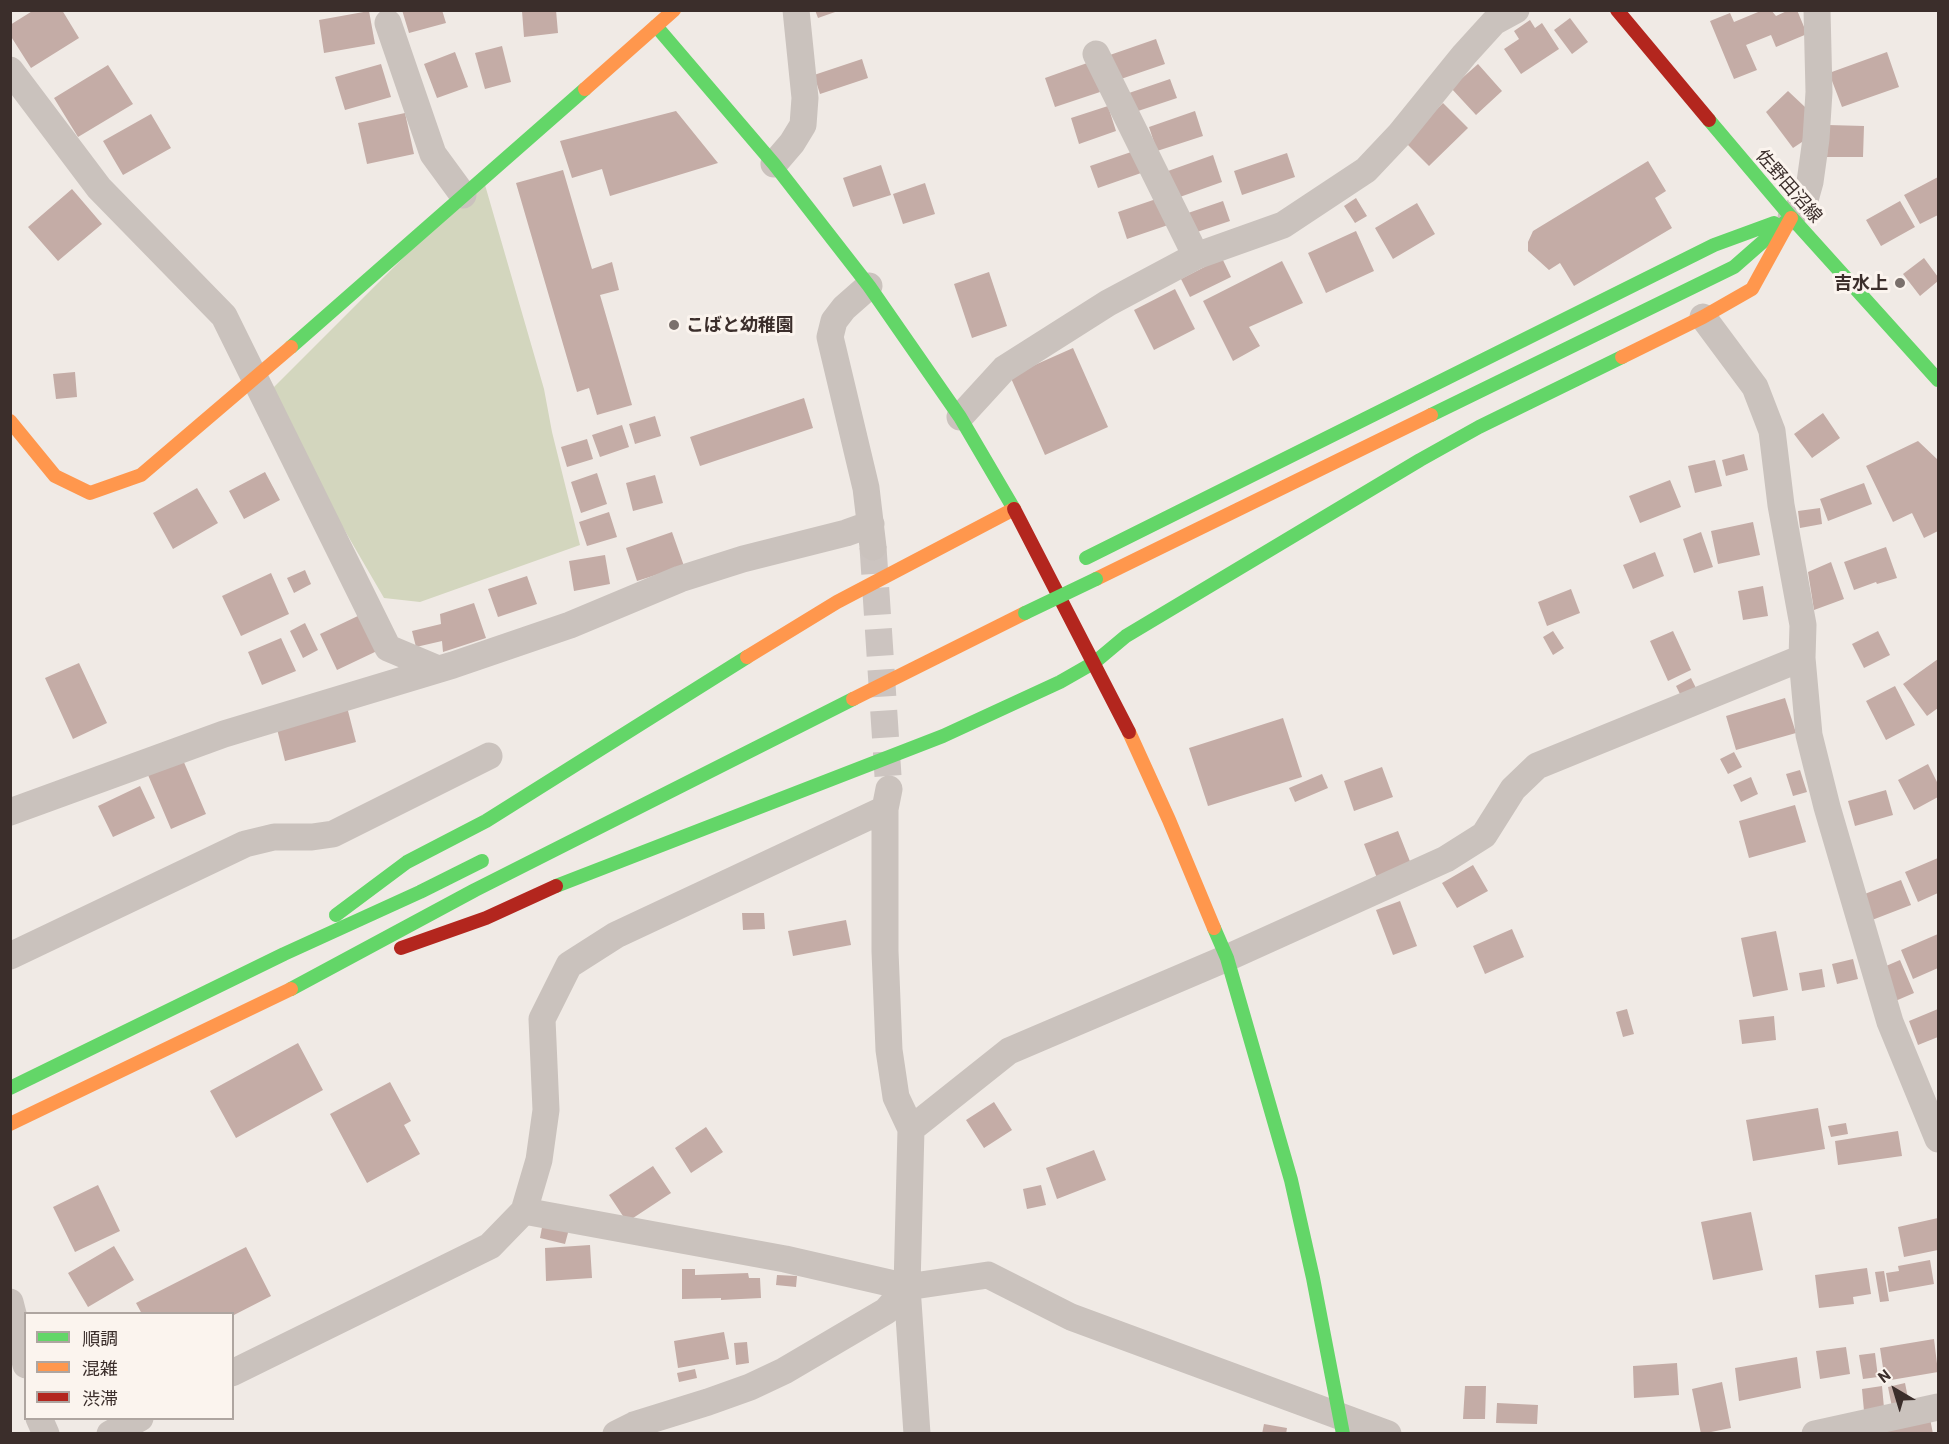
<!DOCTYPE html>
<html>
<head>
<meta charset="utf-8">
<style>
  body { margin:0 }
  #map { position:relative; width:1949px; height:1444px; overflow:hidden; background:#f0eae5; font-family:Barlow,"Noto Sans JP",sans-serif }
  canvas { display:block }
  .frame { position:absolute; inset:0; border:12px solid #3b2e2b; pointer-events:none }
  .legend { position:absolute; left:24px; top:1312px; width:210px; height:108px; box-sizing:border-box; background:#fbf4ee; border:2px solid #aea5a0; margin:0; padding:8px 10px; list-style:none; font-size:18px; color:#3b2e2b }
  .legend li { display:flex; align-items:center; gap:12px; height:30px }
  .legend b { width:30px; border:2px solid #aea5a0 }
  .north { position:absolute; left:1865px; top:1360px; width:60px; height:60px; -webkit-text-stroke:4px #fbf4ee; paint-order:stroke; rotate:322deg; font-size:16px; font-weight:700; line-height:24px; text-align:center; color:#3b2e2b }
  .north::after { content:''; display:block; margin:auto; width:21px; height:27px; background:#3b2e2b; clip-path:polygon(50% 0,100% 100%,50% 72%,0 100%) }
</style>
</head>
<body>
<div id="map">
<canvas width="1949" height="1444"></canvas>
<div class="frame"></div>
<ul class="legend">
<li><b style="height:8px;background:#63d668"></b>順調</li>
<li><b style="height:8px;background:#ff974d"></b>混雑</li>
<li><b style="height:8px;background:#b3261e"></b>渋滞</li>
</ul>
<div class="north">N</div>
</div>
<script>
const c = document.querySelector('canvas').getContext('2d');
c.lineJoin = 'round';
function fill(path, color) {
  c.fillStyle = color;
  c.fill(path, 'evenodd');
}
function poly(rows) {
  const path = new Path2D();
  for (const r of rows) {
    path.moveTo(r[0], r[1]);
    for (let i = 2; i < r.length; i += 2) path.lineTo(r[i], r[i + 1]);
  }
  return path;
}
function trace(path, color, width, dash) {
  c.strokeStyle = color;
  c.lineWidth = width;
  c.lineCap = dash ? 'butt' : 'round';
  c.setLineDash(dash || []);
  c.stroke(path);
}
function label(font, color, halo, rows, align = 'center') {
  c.font = font + ' Barlow,"Noto Sans JP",sans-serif';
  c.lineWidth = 6;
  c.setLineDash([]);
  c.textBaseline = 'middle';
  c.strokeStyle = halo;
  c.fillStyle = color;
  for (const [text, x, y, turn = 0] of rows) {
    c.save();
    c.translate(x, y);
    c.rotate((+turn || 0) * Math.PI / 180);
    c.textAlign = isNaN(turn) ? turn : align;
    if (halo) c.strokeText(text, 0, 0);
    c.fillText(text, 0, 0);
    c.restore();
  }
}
fill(poly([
  [483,178,544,389,552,432,580,545,420,602,384,598,266,395]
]), '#d3d6be');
fill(poly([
  [34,10,62,10,79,38,31,68,10,35,10,25],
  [402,10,442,10,446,23,409,33],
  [556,10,558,33,524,37,522,11],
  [815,10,838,10,838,11,818,18],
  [1763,10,1771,10,1776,16,1789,10,1797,10,1807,34,1776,47,1771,35,1746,45,1757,70,1734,79,1710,21,1730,13,1734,22],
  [369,11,375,44,324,53,319,20],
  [1570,18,1588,42,1572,54,1554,30],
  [1530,20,1535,28,1542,23,1559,49,1521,74,1504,49,1519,39,1514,31],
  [1156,39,1165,64,1115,81,1107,56],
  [502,46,511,82,485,89,475,53],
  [455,52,468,87,437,98,424,64],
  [1887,52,1899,87,1842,107,1829,73],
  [862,59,868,78,820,94,814,75],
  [1090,62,1100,92,1055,107,1045,78],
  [381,64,391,97,345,110,335,77],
  [1478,64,1502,91,1476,115,1451,88],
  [108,65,133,104,78,137,54,98],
  [1170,79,1177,98,1132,113,1126,94],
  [1788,91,1805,107,1805,140,1793,148,1766,112],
  [1443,103,1468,128,1429,166,1404,141],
  [1108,106,1116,131,1079,144,1071,118],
  [676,111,718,163,610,196,602,169,572,178,560,141],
  [1195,111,1203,136,1157,151,1149,127],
  [405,113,414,154,367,164,358,123],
  [151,114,171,148,123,175,103,141],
  [1828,125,1864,126,1863,157,1827,157],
  [1137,150,1144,172,1098,188,1090,166],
  [1287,153,1295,177,1242,195,1234,171],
  [1213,155,1222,182,1177,198,1168,171],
  [1648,161,1666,191,1655,198,1672,228,1574,286,1560,263,1549,270,1528,251,1528,242,1533,231],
  [881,165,891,195,853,207,843,178],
  [563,170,592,269,612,262,619,290,600,295,632,405,597,415,589,388,577,392,516,183],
  [1938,177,1938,215,1920,224,1904,195],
  [925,183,935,214,903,224,893,194],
  [72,189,102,224,58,261,28,227],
  [1162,197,1171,224,1127,239,1118,212],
  [1356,198,1367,216,1355,223,1344,206],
  [1223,201,1230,221,1194,233,1188,213],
  [1900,201,1915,227,1881,246,1866,220],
  [1417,203,1435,234,1393,259,1375,228],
  [1356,231,1374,271,1326,293,1308,253],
  [1222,258,1231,277,1190,297,1181,279],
  [1924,258,1938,277,1938,281,1920,296,1903,274],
  [1282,261,1303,303,1249,327,1260,346,1233,361,1203,301],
  [989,272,1007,326,972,338,954,284],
  [1175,289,1195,329,1154,350,1134,310],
  [1073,348,1108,427,1045,455,1010,376],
  [75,372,77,397,56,399,53,374],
  [804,398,813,428,700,466,690,437],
  [1823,413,1840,438,1812,458,1794,434],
  [655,416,661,436,635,444,629,424],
  [622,425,629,447,600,457,592,435],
  [587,439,593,459,567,467,561,447],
  [1918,441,1938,460,1938,531,1924,538,1912,513,1893,522,1866,466],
  [1744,454,1748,470,1726,476,1722,460],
  [1715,460,1722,486,1695,493,1688,466],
  [265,472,280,500,244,519,229,491],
  [597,473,607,504,581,513,571,482],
  [655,475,663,503,633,511,626,483],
  [1670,480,1681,507,1640,523,1629,496],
  [1864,483,1872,504,1828,521,1820,499],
  [197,488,218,523,173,549,153,513],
  [1820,508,1822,524,1800,528,1798,511],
  [609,512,617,537,587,546,579,522],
  [1753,522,1760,555,1718,564,1711,531],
  [672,532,684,566,637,581,626,548],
  [1701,532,1713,567,1694,573,1683,539],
  [1886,547,1897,578,1877,584,1876,582,1854,590,1844,562],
  [1655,552,1664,576,1633,589,1623,565],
  [605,555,610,584,574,591,569,561],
  [1831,562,1844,599,1814,610,1808,572],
  [305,570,311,584,294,593,287,578],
  [271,573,289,614,241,636,222,596],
  [527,576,537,604,498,617,488,589],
  [1763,586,1768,616,1743,620,1738,591],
  [1571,589,1580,613,1547,626,1538,602],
  [474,603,486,638,443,652,442,641,416,647,412,631,441,624,440,614],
  [360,615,377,651,337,670,320,634],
  [305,623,318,650,303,658,290,631],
  [1553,631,1564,648,1553,655,1543,637],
  [1673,631,1691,670,1668,681,1650,641],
  [1878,631,1890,655,1864,668,1852,644],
  [281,638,296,671,262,685,248,652],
  [1938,659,1938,708,1927,716,1903,684],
  [79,663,107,723,73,739,45,678],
  [1691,678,1697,690,1682,698,1676,686],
  [1895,686,1915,725,1886,740,1866,701],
  [1785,698,1796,733,1736,750,1726,716],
  [347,707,356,742,285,761,276,725],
  [1283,718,1302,777,1208,806,1189,748],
  [1734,752,1742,767,1728,774,1720,759],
  [183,760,206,814,171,829,148,775],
  [1928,764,1938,784,1938,797,1914,810,1898,780],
  [1382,767,1393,797,1354,811,1344,781],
  [1800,770,1807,792,1793,796,1786,774],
  [1322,774,1328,788,1295,802,1289,788],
  [1751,777,1758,794,1741,802,1733,785],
  [140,786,155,818,113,837,98,806],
  [1886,790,1893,815,1855,826,1848,801],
  [1795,805,1806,842,1749,858,1739,821],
  [1398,831,1411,864,1377,878,1364,844],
  [1938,858,1938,893,1918,902,1905,872],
  [1473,865,1488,891,1457,908,1442,883],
  [1901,880,1911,905,1872,920,1862,895],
  [1400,901,1417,946,1393,955,1376,910],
  [742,913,764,913,765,929,743,930],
  [846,920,851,945,793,956,788,931],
  [1512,929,1524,957,1485,974,1473,946],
  [1776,931,1788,990,1753,997,1741,938],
  [1938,934,1938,968,1913,979,1901,950],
  [1853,959,1858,979,1837,984,1832,964],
  [1900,960,1914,993,1893,1002,1879,969],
  [1822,969,1825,987,1802,991,1799,973],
  [1627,1009,1634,1034,1623,1037,1616,1012],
  [1938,1009,1938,1037,1918,1045,1909,1021],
  [1774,1016,1776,1040,1742,1044,1739,1020],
  [298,1043,323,1090,236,1138,210,1091],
  [390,1082,411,1121,404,1125,420,1154,367,1183,330,1114],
  [994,1102,1012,1130,984,1148,966,1120],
  [1818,1108,1825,1149,1753,1161,1746,1120],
  [1846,1123,1848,1134,1831,1137,1828,1126],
  [706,1127,723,1152,691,1173,675,1148],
  [1898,1131,1902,1156,1838,1165,1835,1141],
  [1094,1150,1106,1180,1057,1199,1046,1168],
  [653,1166,671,1193,627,1222,609,1195],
  [98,1185,120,1231,75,1252,53,1207],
  [1041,1185,1046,1205,1027,1209,1023,1189],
  [1751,1212,1763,1270,1713,1280,1701,1222],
  [1938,1218,1938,1250,1904,1257,1898,1227],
  [543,1222,569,1229,565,1244,540,1238],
  [590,1245,592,1278,546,1281,545,1248],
  [114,1246,134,1280,88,1307,68,1273],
  [246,1247,271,1296,232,1316,232,1314,142,1314,136,1303],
  [1930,1260,1934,1284,1889,1292,1886,1273,1899,1271,1898,1266],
  [1867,1268,1871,1294,1853,1297,1854,1304,1819,1308,1815,1275],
  [682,1269,695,1269,695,1275,748,1273,749,1278,760,1278,761,1298,721,1300,721,1298,682,1299],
  [1884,1271,1889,1301,1880,1302,1875,1272],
  [777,1275,797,1276,796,1287,776,1285],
  [724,1332,729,1359,678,1368,674,1341],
  [1934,1339,1938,1372,1885,1381,1880,1348],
  [747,1342,749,1363,736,1365,734,1343],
  [1846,1347,1850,1374,1820,1379,1816,1351],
  [1875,1353,1878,1377,1863,1379,1859,1355],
  [1797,1357,1801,1388,1739,1401,1735,1368],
  [1677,1363,1679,1395,1634,1398,1633,1366],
  [695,1369,697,1378,679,1382,677,1373],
  [1722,1382,1731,1428,1701,1434,1692,1389],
  [1905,1383,1909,1403,1892,1407,1888,1387],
  [1465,1386,1486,1386,1485,1419,1463,1419],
  [1882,1386,1884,1408,1864,1411,1862,1389],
  [1497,1403,1538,1405,1537,1424,1496,1423],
  [1929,1413,1933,1434,1885,1434,1883,1422],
  [1264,1424,1287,1428,1286,1434,1262,1434]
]), '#c4aca6');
trace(poly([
  [873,547,888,776]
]), '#ccc4c0', 27, [27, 14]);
trace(poly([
  [388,23,433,154,463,195],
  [1096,54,1196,256],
  [10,70,99,188,224,316,388,648,438,669],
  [774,164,792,143,803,125,805,98,796,10],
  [1791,217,1805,200,1810,182,1816,139,1819,92,1817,10],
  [869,286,844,308,834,321,830,337,866,488,873,547],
  [1703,317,1755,387,1772,431,1781,505,1803,625,1802,658,1809,735,1827,807,1890,1022,1938,1139],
  [960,417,1004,369,1108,303,1196,256,1283,225,1366,170,1400,134,1464,55,1494,22,1516,10],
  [889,789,885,809,885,951,889,1050,896,1097,911,1129,907,1287,917,1434],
  [10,812,224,734,453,665,570,625,680,579,743,559,846,533,871,524],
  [10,956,245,844,274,837,312,837,333,834,489,756],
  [911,1129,1009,1051,1227,958,1446,859,1484,835,1513,789,1537,766,1802,658],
  [524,1211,785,1259,907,1287,988,1275,1071,1317,1388,1434],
  [10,1302,26,1365],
  [232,1373,490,1246,524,1211,539,1160,546,1110,542,1019,569,965,616,935,885,809],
  [39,1418,46,1434],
  [110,1434,140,1418],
  [616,1434,634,1425,708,1402,750,1387,784,1371,886,1311,907,1287],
  [1815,1434,1938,1407]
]), '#cac2bd', 27);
trace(poly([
  [656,26,774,164,869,286,960,417,1014,509],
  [1709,120,1791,217,1938,380],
  [291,347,585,89],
  [1431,415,1734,267,1791,217],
  [1086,558,1714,245,1774,223],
  [1095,662,1126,636,1420,460,1479,427,1622,357],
  [556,886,943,736,1060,682,1095,662],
  [336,915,407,862,486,821,747,657],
  [1214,928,1227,958,1291,1180,1313,1278,1343,1434],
  [291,989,475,890,853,699],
  [10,1088,284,954,420,892,482,861]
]), '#63d668', 14);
trace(poly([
  [585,89,674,10],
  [1622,357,1703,317,1752,289,1791,218],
  [10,421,55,476,90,493,141,475,291,347],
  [1096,579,1431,415],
  [747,657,837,602,1014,509],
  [853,699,1025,613],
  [1129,732,1169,820,1214,928],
  [10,1124,291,989]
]), '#ff974d', 14);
trace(poly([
  [1617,10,1709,120],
  [1014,509,1129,732],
  [401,948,486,918,556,886]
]), '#b3261e', 14);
trace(poly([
  [1025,613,1096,579]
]), '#63d668', 14);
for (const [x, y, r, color] of [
  [1900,283,6,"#7a706c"],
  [674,325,6,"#7a706c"]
]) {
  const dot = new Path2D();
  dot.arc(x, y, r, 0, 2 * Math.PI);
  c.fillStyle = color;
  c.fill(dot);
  trace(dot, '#fbf4ee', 2);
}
label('18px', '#3b2e2b', '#fbf4ee', [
  ["佐野田沼線",1789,186,49]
]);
label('bold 18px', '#3b2e2b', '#fbf4ee', [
  ["吉水上",1888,283],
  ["こばと幼稚園",686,325,"left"]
], 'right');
</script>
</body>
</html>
